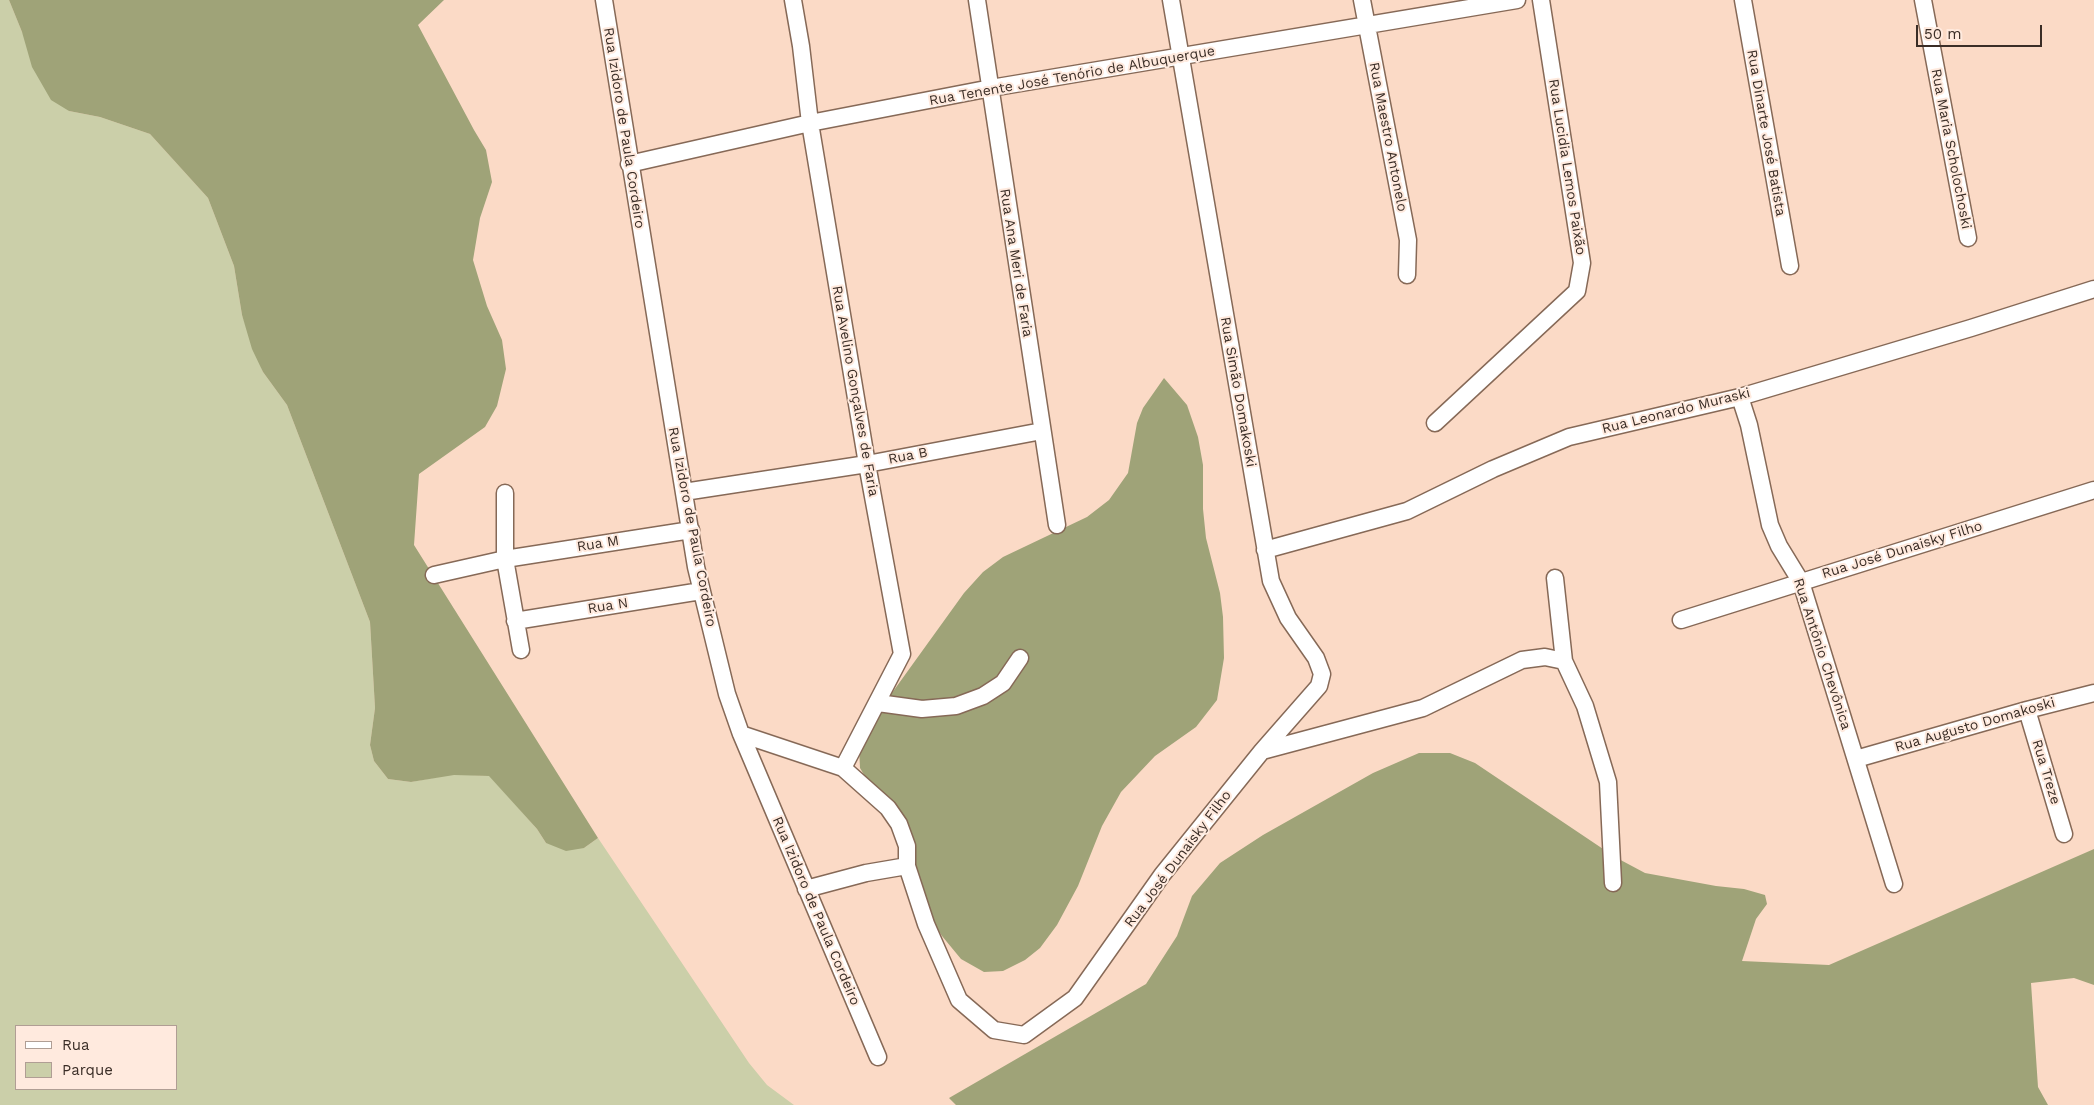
<!DOCTYPE html>
<html>
<head>
<meta charset="utf-8">
<style>
  body { margin:0 }
  #map { position:relative; width:2094px; height:1105px; overflow:hidden; background:#fbdac6; font-family:"Work Sans",sans-serif }
  canvas { display:block }
  .legend { position:absolute; left:15px; top:1025px; width:162px; height:65px; box-sizing:border-box; background:#ffeade; border:1px solid #b09e94; margin:0; padding:6px 9px; list-style:none; font-size:15px; color:#3a2d26 }
  .legend li { display:flex; align-items:center; gap:10px; height:25px }
  .legend b { width:25px; border:1px solid #b09e94 }
  .scale { position:absolute; left:1916px; top:25px; width:126px; height:22px; box-sizing:border-box; border:2px solid #3a2d26; border-top:0; padding-left:6px; font-size:15px; line-height:18px; white-space:nowrap; color:#3a2d26; -webkit-text-stroke:4px #ffeade; paint-order:stroke }
</style>
</head>
<body>
<div id="map">
<canvas width="2094" height="1105"></canvas>
<ul class="legend">
<li><b style="height:6px;background:#fff"></b>Rua</li>
<li><b style="height:14px;background:#cbcfa9"></b>Parque</li>
</ul>
<div class="scale">50 m</div>
</div>
<script>
const c = document.querySelector('canvas').getContext('2d');
c.lineJoin = 'round';
function fill(path, color) {
  c.fillStyle = color;
  c.fill(path, 'evenodd');
}
function poly(rows) {
  const path = new Path2D();
  for (const r of rows) {
    path.moveTo(r[0], r[1]);
    for (let i = 2; i < r.length; i += 2) path.lineTo(r[i], r[i + 1]);
  }
  return path;
}
function trace(path, color, width, dash) {
  c.strokeStyle = color;
  c.lineWidth = width;
  c.lineCap = dash ? 'butt' : 'round';
  c.setLineDash(dash || []);
  c.stroke(path);
}
function label(font, color, halo, rows, align = 'center') {
  c.font = font + ' "Work Sans",sans-serif';
  c.lineWidth = 4;
  c.setLineDash([]);
  c.textBaseline = 'middle';
  c.strokeStyle = halo;
  c.fillStyle = color;
  for (const [text, x, y, turn = 0] of rows) {
    c.save();
    c.translate(x, y);
    c.rotate((+turn || 0) * Math.PI / 180);
    c.textAlign = isNaN(turn) ? turn : align;
    if (halo) c.strokeText(text, 0, 0);
    c.fillText(text, 0, 0);
    c.restore();
  }
}
fill(poly([
  [0,0,9,0,22,32,69,111,100,117,150,134,208,198,234,266,242,315,263,372,287,405,370,622,375,708,370,745,374,761,388,779,411,782,454,774,490,776,537,829,546,843,584,848,598,838,749,1063,767,1085,794,1105,0,1105],
  [16,1026,176,1026,176,1089,16,1089]
]), '#cbcfa9');
fill(poly([
  [9,0,444,0,418,25,474,130,486,150,492,182,480,218,473,260,487,306,502,340,506,369,497,406,485,427,419,474,414,545,598,838,584,848,566,851,546,843,537,829,489,776,454,775,411,782,388,779,374,761,370,745,375,708,370,622,287,405,263,372,252,349,242,315,234,266,208,198,150,134,100,117,69,111,51,100,32,67,22,32],
  [1164,378,1187,405,1198,437,1203,465,1203,509,1206,538,1220,593,1223,617,1224,658,1217,700,1196,727,1155,756,1121,792,1102,826,1078,886,1057,925,1040,948,1025,960,1003,971,984,972,961,959,942,936,917,898,890,819,860,768,859,748,884,704,964,593,983,572,1003,557,1087,517,1109,500,1128,473,1137,423,1143,408],
  [1419,753,1450,753,1475,763,1615,857,1645,873,1716,886,1744,889,1765,895,1767,904,1756,919,1742,961,1829,965,2094,849,2094,985,2074,978,2031,983,2038,1087,2048,1105,956,1105,949,1098,1146,984,1177,936,1192,896,1220,863,1263,835,1373,773]
]), '#9fa378');
const minor = poly([
  [604,0,696,567,727,694,741,734,878,1057],
  [793,0,801,46,810,123,867,464,902,654,843,768],
  [977,0,1057,525],
  [1171,0,1271,581,1288,618,1316,658,1322,674,1319,686,1262,751],
  [1362,0,1408,240,1407,275],
  [1743,0,1790,266],
  [1923,0,1968,238],
  [629,164,810,123,991,88,1517,0],
  [1740,397,1749,425,1770,525,1779,546,1801,582,1894,884],
  [1435,423,1577,291,1582,263,1541,0],
  [684,492,867,464,1042,431],
  [505,493,505,559,521,650],
  [1265,550,1407,511,1493,469,1569,437,1740,397,1971,328,2094,289],
  [434,575,505,559,691,530],
  [1555,578,1564,661,1585,706,1608,782,1613,883],
  [1681,620,2094,490],
  [515,621,701,591],
  [878,703,922,709,956,706,983,696,1003,683,1020,658],
  [2027,710,2064,834],
  [741,734,843,768,888,808,899,824,907,846,907,866,926,924,959,1000,994,1030,1024,1035,1075,998,1162,875,1262,751,1423,708,1522,660,1545,657,1564,661],
  [1856,759,2027,710,2094,693],
  [806,889,866,873,907,866]
]);
trace(minor, '#866957', 19);
trace(minor, '#fff', 16);
label('14px', '#3a2d26', '#ffeade', [
  ["Rua Tenente José Tenório de Albuquerque",1072,76,-10],
  ["Rua Izidoro de Paula Cordeiro",624,128,81],
  ["Rua Dinarte José Batista",1766,133,80],
  ["Rua Maestro Antonelo",1388,137,79],
  ["Rua Maria Scholochoski",1951,149,79],
  ["Rua Lucidia Lemos Paixão",1567,167,81],
  ["Rua Ana Meri de Faria",1016,263,81],
  ["Rua Avelino Gonçalves de Faria",855,391,80],
  ["Rua Simão Domakoski",1238,392,80],
  ["Rua Leonardo Muraski",1676,411,-14],
  ["Rua B",908,456,-11],
  ["Rua Izidoro de Paula Cordeiro",692,527,79],
  ["Rua M",598,544,-9],
  ["Rua José Dunaisky Filho",1902,550,-17],
  ["Rua N",608,606,-9],
  ["Rua Antônio Chevônica",1822,654,72],
  ["Rua Augusto Domakoski",1975,725,-16],
  ["Rua Treze",2046,772,73],
  ["Rua José Dunaisky Filho",1178,859,-53],
  ["Rua Izidoro de Paula Cordeiro",816,911,67]
]);
</script>
</body>
</html>
